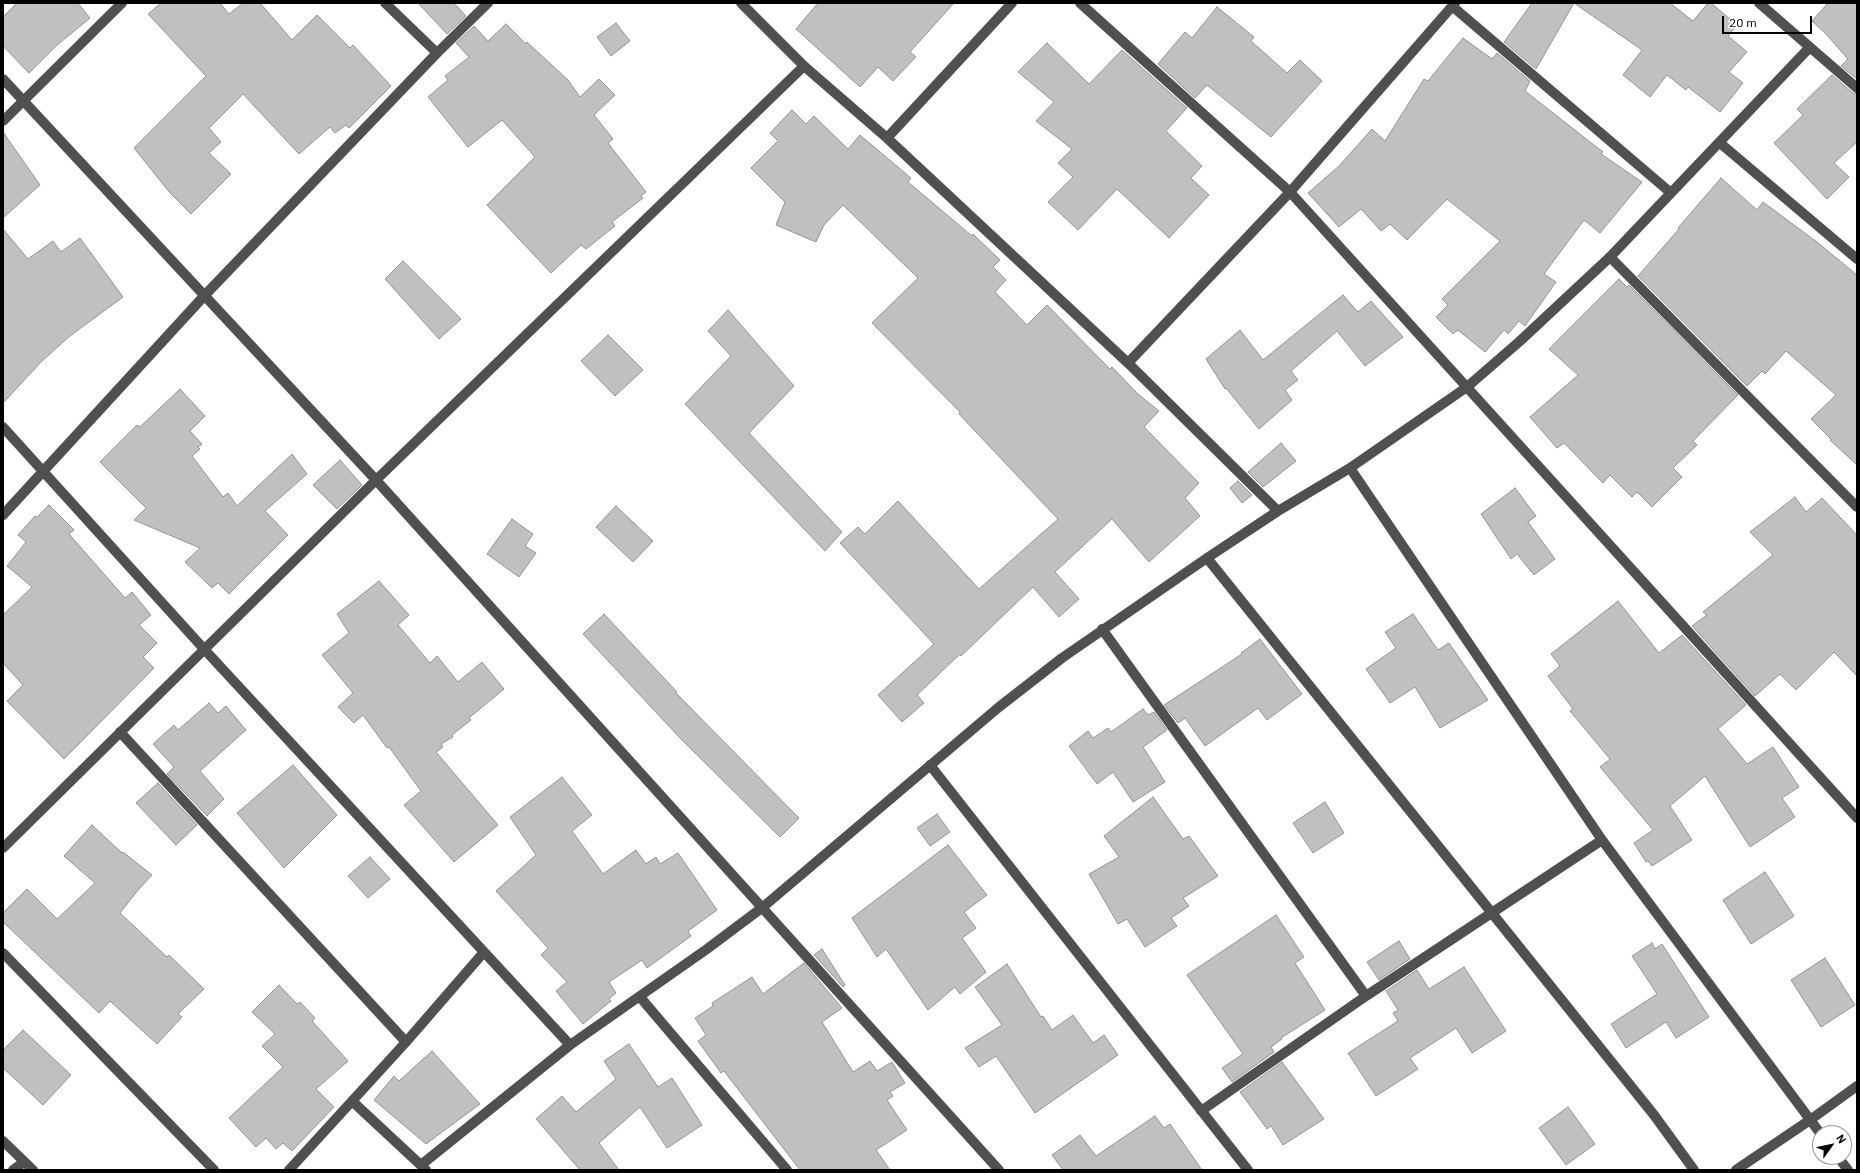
<!DOCTYPE html>
<html>
<head>
<meta charset="utf-8">
<style>
  body { margin:0 }
  #map { position:relative; width:1860px; height:1173px; overflow:hidden; background:#fff; font-family:"IBM Plex Sans",sans-serif }
  canvas { display:block }
  .frame { position:absolute; inset:0; border:4px solid #000; pointer-events:none }
  .north { position:absolute; left:1812px; top:1125px; width:40px; height:40px; box-sizing:border-box; background:#fff; border:1px solid #999; border-radius:50%; rotate:57deg; font-size:11px; font-weight:700; line-height:16px; text-align:center; color:#000 }
  .north::after { content:''; display:block; margin:auto; width:14px; height:18px; background:#000; clip-path:polygon(50% 0,100% 100%,50% 72%,0 100%) }
  .scale { position:absolute; left:1722px; top:16px; width:90px; height:18px; box-sizing:border-box; border:2px solid #000; border-top:0; padding-left:5px; font-size:12px; line-height:14px; white-space:nowrap; color:#000; -webkit-text-stroke:3px #fff; paint-order:stroke }
</style>
</head>
<body>
<div id="map">
<canvas width="1860" height="1173"></canvas>
<div class="frame"></div>
<div class="north">N</div>
<div class="scale">20 m</div>
</div>
<script>
const c = document.querySelector('canvas').getContext('2d');
c.lineJoin = 'round';
function fill(path, color) {
  c.fillStyle = color;
  c.fill(path, 'evenodd');
}
function poly(rows) {
  const path = new Path2D();
  for (const r of rows) {
    path.moveTo(r[0], r[1]);
    for (let i = 2; i < r.length; i += 2) path.lineTo(r[i], r[i + 1]);
  }
  return path;
}
function trace(path, color, width, dash) {
  c.strokeStyle = color;
  c.lineWidth = width;
  c.lineCap = dash ? 'butt' : 'round';
  c.setLineDash(dash || []);
  c.stroke(path);
}
const building = poly([
  [17,3,78,3,90,18,56,46,29,73,3,46,3,17,17,3],
  [161,3,220,3,229,14,243,3,260,3,292,40,317,15,350,48,353,45,391,86,349,128,346,125,335,133,330,127,299,154,243,94,209,128,221,142,209,153,231,174,191,214,170,193,134,148,206,76,148,14,161,3],
  [418,3,454,3,466,16,447,34,418,3],
  [818,3,954,3,910,52,916,57,893,81,878,67,860,87,796,29,818,3],
  [1532,3,1670,3,1693,21,1708,3,1711,3,1737,25,1728,36,1747,52,1729,72,1743,83,1720,112,1688,87,1686,90,1667,75,1650,97,1623,75,1642,50,1574,3,1536,69,1504,42,1532,3],
  [1828,3,1857,3,1857,79,1841,66,1848,59,1826,34,1812,21,1828,3],
  [1217,7,1254,37,1251,41,1287,73,1300,60,1322,81,1271,137,1207,85,1195,98,1158,64,1185,32,1192,38,1217,7],
  [616,23,630,41,611,56,597,37,616,23],
  [506,24,526,44,527,42,568,80,580,97,599,79,615,95,594,115,613,139,608,143,646,192,641,196,643,198,612,222,615,226,586,249,581,245,551,273,487,205,535,157,502,120,468,147,428,97,448,80,445,76,469,57,456,43,474,26,488,41,506,24],
  [1463,38,1492,59,1497,53,1530,81,1525,91,1603,152,1601,154,1642,182,1600,233,1584,220,1544,274,1556,282,1525,326,1519,321,1508,334,1504,330,1485,352,1458,330,1453,334,1436,317,1448,305,1442,299,1500,241,1447,199,1407,240,1390,224,1381,231,1361,209,1339,227,1308,193,1339,166,1372,129,1385,141,1424,79,1428,81,1463,38],
  [1047,43,1089,84,1122,50,1187,108,1166,131,1202,166,1191,178,1209,195,1169,238,1117,189,1078,230,1048,202,1073,177,1058,163,1072,149,1036,121,1054,102,1018,72,1047,43],
  [1832,75,1853,93,1857,94,1857,142,1834,163,1849,177,1827,199,1774,143,1803,115,1797,109,1832,75],
  [792,110,806,124,814,116,848,149,860,135,911,178,908,182,972,236,973,234,1000,260,993,267,1006,280,995,292,1027,325,1047,305,1110,369,1112,367,1138,394,1159,411,1144,427,1199,483,1185,498,1200,516,1149,562,1112,519,1055,572,1079,599,1059,617,1033,587,961,656,960,654,917,695,924,703,902,722,878,695,934,644,840,543,858,527,865,534,898,501,979,589,1058,519,959,414,960,412,872,323,918,278,843,205,824,225,816,242,776,225,785,202,751,168,778,141,770,133,792,110],
  [3,132,40,185,3,218,3,132],
  [1721,178,1757,210,1763,202,1817,242,1857,275,1857,465,1830,440,1831,439,1811,419,1836,395,1786,351,1765,374,1762,371,1747,386,1638,276,1679,229,1678,228,1721,178],
  [3,229,28,259,53,241,61,252,80,238,123,297,70,336,42,361,3,403,3,229],
  [403,261,461,319,439,339,385,279,403,261],
  [1619,279,1627,287,1629,285,1738,395,1693,441,1697,445,1673,468,1682,477,1652,507,1637,492,1632,497,1610,475,1603,483,1564,443,1557,448,1530,417,1578,375,1549,349,1619,279],
  [1343,295,1358,312,1371,301,1403,337,1365,366,1337,331,1291,371,1298,380,1285,390,1292,400,1259,429,1226,388,1225,389,1206,359,1240,330,1263,360,1343,295],
  [728,310,794,386,749,433,842,532,825,551,685,404,731,356,708,331,728,310],
  [608,335,643,370,615,396,581,361,608,335],
  [180,389,205,416,190,431,202,444,198,447,200,449,192,456,223,497,228,493,237,506,292,454,307,474,265,511,288,535,229,594,218,583,212,588,185,562,200,548,134,520,146,508,100,462,137,425,140,427,180,389],
  [1281,443,1296,461,1263,487,1248,472,1281,443],
  [340,460,362,485,337,509,313,485,340,460],
  [1238,481,1252,495,1242,503,1230,488,1238,481],
  [1515,488,1536,516,1528,522,1555,559,1534,575,1517,554,1511,559,1481,514,1515,488],
  [1795,497,1806,512,1822,498,1857,535,1857,676,1834,652,1796,690,1780,674,1755,696,1692,626,1707,615,1703,612,1773,555,1750,532,1795,497],
  [49,505,74,530,69,534,125,598,132,592,151,615,139,625,157,643,143,657,154,668,64,759,7,701,23,685,3,663,3,615,32,587,7,566,26,542,18,535,35,516,37,517,49,505],
  [616,506,653,541,633,562,596,527,616,506],
  [512,519,533,534,525,546,536,553,519,577,487,554,512,519],
  [379,581,409,615,398,625,430,663,437,656,458,682,482,662,504,689,469,718,471,720,452,735,453,737,441,744,443,747,436,752,498,825,454,862,404,805,421,791,389,747,387,748,363,715,354,723,338,707,353,693,322,655,349,633,337,614,379,581],
  [1618,601,1659,653,1682,635,1746,705,1718,729,1747,764,1773,747,1799,787,1782,798,1795,817,1750,847,1705,776,1670,806,1692,840,1652,866,1648,861,1646,862,1634,843,1653,830,1600,767,1610,759,1570,711,1573,709,1548,676,1560,666,1551,654,1618,601],
  [604,614,677,692,676,693,799,818,780,837,680,738,583,634,604,614],
  [1413,614,1438,650,1449,643,1488,700,1440,728,1415,687,1390,703,1366,669,1396,648,1385,632,1413,614],
  [1260,639,1302,694,1267,720,1258,708,1205,746,1185,718,1178,723,1164,705,1242,654,1241,653,1260,639],
  [209,703,218,713,226,706,246,730,200,771,224,799,207,816,167,774,174,767,153,744,174,725,178,730,209,703],
  [1143,709,1148,715,1154,712,1167,730,1143,747,1165,782,1133,802,1113,772,1097,784,1069,746,1088,731,1093,738,1108,728,1111,732,1143,709],
  [293,765,337,815,284,868,237,813,293,765],
  [562,777,592,815,572,831,603,874,636,850,646,864,656,857,660,864,678,853,717,910,688,931,691,936,647,968,642,960,609,982,616,993,609,999,611,1001,583,1024,556,991,567,982,541,955,548,948,496,891,536,855,510,817,562,777],
  [158,783,197,825,176,845,136,803,158,783],
  [1153,797,1183,839,1189,836,1218,876,1183,898,1189,906,1171,918,1177,926,1145,947,1127,919,1118,924,1089,874,1119,857,1104,836,1153,797],
  [1325,802,1344,833,1313,853,1293,823,1325,802],
  [937,814,950,832,930,846,917,828,937,814],
  [92,825,122,853,123,852,152,875,139,889,120,913,167,957,169,955,204,989,178,1014,182,1017,157,1044,110,1001,99,1013,3,922,3,913,27,889,57,919,95,883,64,856,92,825],
  [948,845,987,895,964,912,976,928,962,938,986,972,960,994,955,987,928,1010,886,949,877,957,852,918,948,845],
  [370,857,390,879,368,898,348,876,370,857],
  [1765,872,1794,916,1751,944,1723,900,1765,872],
  [1276,915,1304,957,1295,963,1325,1010,1281,1038,1282,1039,1271,1047,1274,1052,1232,1082,1222,1068,1243,1054,1187,975,1276,915],
  [1399,941,1410,959,1379,980,1367,962,1399,941],
  [1652,943,1655,949,1662,944,1709,1017,1676,1038,1666,1022,1626,1048,1611,1024,1657,994,1632,956,1652,943],
  [822,949,845,985,843,987,814,955,822,949],
  [1825,958,1855,1005,1821,1027,1791,980,1825,958],
  [804,963,842,1008,822,1022,853,1072,870,1061,877,1071,892,1062,905,1083,890,1092,893,1096,887,1100,907,1130,876,1150,890,1170,800,1170,724,1071,721,1073,698,1041,706,1035,695,1018,713,1006,712,1003,752,977,763,994,804,963],
  [1007,964,1041,1017,1043,1016,1052,1030,1073,1015,1093,1043,1104,1035,1118,1055,1035,1113,996,1056,979,1067,965,1048,1002,1025,975,987,1007,964],
  [1464,967,1506,1031,1472,1053,1456,1028,1410,1058,1418,1069,1376,1096,1348,1053,1398,1021,1393,1013,1398,1010,1386,991,1417,970,1429,989,1464,967],
  [279,985,297,1004,300,1002,315,1018,312,1021,348,1061,316,1089,334,1107,292,1151,283,1143,276,1149,266,1138,256,1147,229,1118,283,1067,262,1046,275,1034,252,1012,279,985],
  [23,1030,71,1075,43,1105,3,1068,3,1050,23,1030],
  [629,1044,658,1087,672,1078,702,1125,667,1148,640,1107,599,1143,619,1170,580,1170,536,1119,562,1096,576,1112,616,1079,604,1061,629,1044],
  [432,1051,480,1104,426,1144,374,1100,394,1076,399,1081,432,1051],
  [1282,1062,1324,1119,1283,1145,1271,1126,1267,1129,1240,1092,1282,1062],
  [1568,1107,1595,1144,1566,1165,1539,1128,1568,1107],
  [1155,1116,1164,1128,1170,1124,1202,1170,1063,1170,1052,1155,1080,1135,1096,1156,1155,1116]
]);
fill(building, '#c0c0c0');
trace(building, '#949494', 1);
trace(poly([
  [385,3,437,53],
  [741,3,804,66,887,138,1128,363,1278,511],
  [1080,3,1290,192,1857,818],
  [1759,3,1857,88],
  [1452,6,1671,193],
  [3,79,376,480,999,1170],
  [3,121,122,3],
  [887,138,1012,3],
  [1720,143,1857,259],
  [1610,257,1857,507],
  [1128,363,1290,192,1455,3],
  [3,427,204,649,570,1045],
  [1350,468,1602,840,1820,1133],
  [3,515,205,295,437,53,488,3],
  [1207,558,1654,1115,1694,1170],
  [1102,629,1366,996],
  [120,732,406,1042,289,1170],
  [930,765,1248,1170],
  [3,848,376,480,804,66],
  [3,953,214,1170],
  [640,997,787,1170],
  [406,1042,484,952],
  [352,1101,426,1170],
  [1201,1111,1366,996,1602,840],
  [3,1141,33,1170],
  [1838,1157,1848,1170],
  [421,1165,570,1045,707,949,763,907,999,707,1062,658,1207,558,1278,511,1350,468,1467,387,1520,341,1610,257,1810,47],
  [13,1170,24,1162],
  [1736,1170,1810,1120,1857,1086]
]), '#505050', 10);
</script>
</body>
</html>
